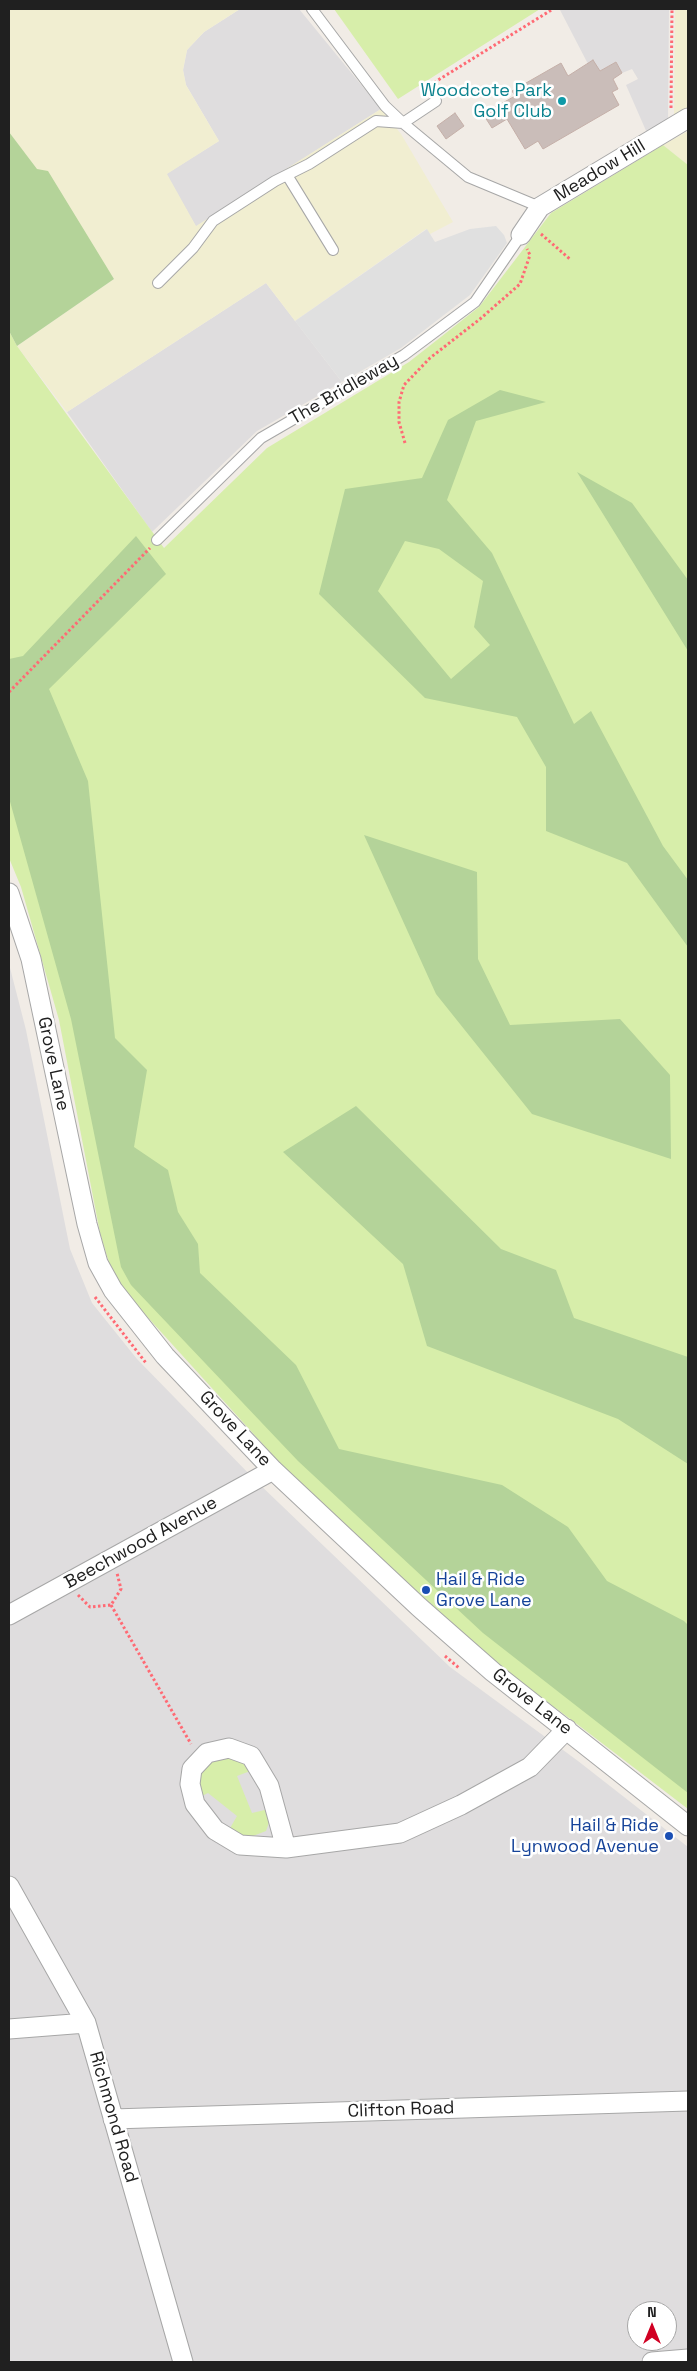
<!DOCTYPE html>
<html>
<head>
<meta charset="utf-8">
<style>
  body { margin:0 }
  #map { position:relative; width:697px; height:2371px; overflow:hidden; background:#f1ece6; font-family:"Space Grotesk",sans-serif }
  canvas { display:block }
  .frame { position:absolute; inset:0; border:10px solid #202020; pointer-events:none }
  .north { position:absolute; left:627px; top:2301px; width:50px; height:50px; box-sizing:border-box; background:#fff; border:1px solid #a6a6a6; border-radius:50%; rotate:0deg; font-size:14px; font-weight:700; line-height:20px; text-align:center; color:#202020 }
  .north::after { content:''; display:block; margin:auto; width:18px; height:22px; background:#d10023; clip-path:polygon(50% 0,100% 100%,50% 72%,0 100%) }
</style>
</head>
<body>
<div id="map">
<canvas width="697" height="2371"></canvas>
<div class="frame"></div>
<div class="north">N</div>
</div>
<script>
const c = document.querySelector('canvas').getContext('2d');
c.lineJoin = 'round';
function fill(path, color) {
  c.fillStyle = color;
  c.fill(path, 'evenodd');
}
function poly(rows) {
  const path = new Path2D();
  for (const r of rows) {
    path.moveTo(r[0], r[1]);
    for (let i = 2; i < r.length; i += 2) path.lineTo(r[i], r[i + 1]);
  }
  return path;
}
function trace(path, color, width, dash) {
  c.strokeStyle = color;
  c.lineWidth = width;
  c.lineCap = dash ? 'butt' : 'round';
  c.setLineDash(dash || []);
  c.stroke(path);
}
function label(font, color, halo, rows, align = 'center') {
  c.font = font + ' "Space Grotesk",sans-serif';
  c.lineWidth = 5;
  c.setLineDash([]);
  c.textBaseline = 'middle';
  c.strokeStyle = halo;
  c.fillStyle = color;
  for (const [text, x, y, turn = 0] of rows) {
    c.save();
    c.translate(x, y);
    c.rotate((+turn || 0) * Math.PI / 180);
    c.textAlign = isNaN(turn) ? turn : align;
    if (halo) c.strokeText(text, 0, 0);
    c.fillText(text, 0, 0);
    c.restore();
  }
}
fill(poly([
  [240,9,299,9,381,109,196,227,166,174,219,141,186,85,183,70,187,50,204,32],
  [562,9,669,9,668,120,647,133,626,85,638,79,632,69,622,73,616,62,600,71,588,64,560,10],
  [266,283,342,382,257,431,152,532,67,412],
  [9,964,26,1030,70,1249,92,1303,137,1359,255,1480,450,1667,578,1761,688,1847,688,2362,9,2362],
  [637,2311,667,2311,667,2341,637,2341]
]), '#dfddde');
fill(poly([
  [9,9,240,9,204,32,187,50,183,70,186,85,219,141,167,174,196,226,381,109,401,134,453,222,430,234,426,229,295,321,266,283,67,412,17,346,114,279,9,132],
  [675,9,688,9,688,107,674,116],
  [688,131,688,165,663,145]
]), '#f1eed1');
fill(poly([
  [334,9,540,9,398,99],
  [663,145,688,165,688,1809,573,1721,470,1645,279,1462,132,1300,113,1276,100,1233,59,1020,21,887,9,858,9,331,17,346,164,548,267,448,409,362,479,307,551,213],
  [229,1756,241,1759,253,1770,237,1776,252,1813,269,1809,271,1817,266,1831,253,1836,238,1836,229,1830,237,1816,208,1793,200,1797,197,1782,203,1768,215,1759]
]), '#d7eeaa');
fill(poly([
  [9,132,37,169,48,171,114,279,17,346,9,331],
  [500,390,546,402,476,421,447,500,492,553,574,724,591,711,663,846,688,880,688,947,627,863,546,831,546,767,517,717,425,698,319,594,345,489,422,478,448,420],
  [405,541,439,549,483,581,474,627,490,645,451,679,378,591],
  [577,472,632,503,688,580,688,651],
  [136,536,166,574,49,689,88,781,115,1038,147,1070,134,1147,168,1170,178,1212,198,1244,200,1273,296,1365,339,1449,502,1485,568,1527,607,1581,684,1621,688,1625,688,1793,483,1633,298,1461,131,1285,121,1267,71,1019,9,798,9,659,23,656],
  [364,835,477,872,478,959,510,1025,620,1019,670,1075,671,1159,532,1114,436,994],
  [356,1106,501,1249,556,1270,574,1318,688,1357,688,1464,618,1419,427,1346,403,1264,283,1152]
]), '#b4d399');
fill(poly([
  [496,226,504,235,507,243,470,295,401,348,342,382,295,321,427,229,435,242,470,229]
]), '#e0e0e0');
const building = poly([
  [593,60,600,71,616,62,622,73,613,79,618,89,612,92,619,105,543,149,538,141,525,149,507,119,492,128,483,114,515,96,512,91,561,63,568,76,593,60],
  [455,113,464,126,446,139,437,126,455,113]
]);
fill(building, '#cabdb9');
trace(building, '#c4afa8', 1);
const service = poly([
  [312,9,385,106,403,123,468,177,540,207],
  [287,175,333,250],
  [158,283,193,248,213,221,275,181,309,164,376,121,403,123,436,101],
  [157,540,261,438,404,355,475,302,521,235]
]);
const minor = poly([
  [521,235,540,207,688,118],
  [9,893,31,959,87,1224,98,1263,113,1290,165,1356,273,1470,419,1607,493,1672,688,1826],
  [9,1615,273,1470],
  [286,1848,269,1786,251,1756,229,1748,207,1753,192,1769,190,1784,195,1804,215,1830,240,1845,286,1848,400,1833,461,1805,530,1767,567,1729],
  [9,1886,86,2023,183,2362],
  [9,2029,86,2023],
  [113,2119,688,2101],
  [652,2362,688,2359]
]);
trace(service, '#a7a7a7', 12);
trace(minor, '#a7a7a7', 21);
trace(poly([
  [435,88,435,82,553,9],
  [671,108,672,9],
  [541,234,571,260],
  [405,443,399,422,399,402,404,385,430,358,480,319,520,284,530,255,527,249],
  [9,692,150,548],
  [95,1297,146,1363],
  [78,1595,90,1607,111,1605,121,1589,117,1573],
  [111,1605,191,1744],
  [445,1656,459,1668]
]), '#ff6a74', 3, [2.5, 2.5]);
trace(service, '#fff', 10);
trace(minor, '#fff', 19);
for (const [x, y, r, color] of [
  [562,101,5,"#0f9aa8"],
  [426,1590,5,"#1a4fb4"],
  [669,1836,5,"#1a4fb4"]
]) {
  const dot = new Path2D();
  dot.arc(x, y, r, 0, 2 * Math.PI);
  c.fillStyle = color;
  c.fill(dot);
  trace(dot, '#fff', 2);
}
label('18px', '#0d838f', '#fff', [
  ["Woodcote Park",552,91],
  ["Golf Club",552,112]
], 'right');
label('18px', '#202020', '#fff', [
  ["Meadow Hill",600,171,-31],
  ["The Bridleway",344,390,-30],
  ["Grove Lane",53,1064,78],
  ["Grove Lane",235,1429,47],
  ["Beechwood Avenue",141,1543,-29],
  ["Grove Lane",532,1702,38],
  ["Clifton Road",401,2110,-2],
  ["Richmond Road",113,2117,74]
]);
label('18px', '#164399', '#fff', [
  ["Hail & Ride",436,1580],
  ["Grove Lane",436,1601],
  ["Hail & Ride",659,1826,"right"],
  ["Lynwood Avenue",659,1847,"right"]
], 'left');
</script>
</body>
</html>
